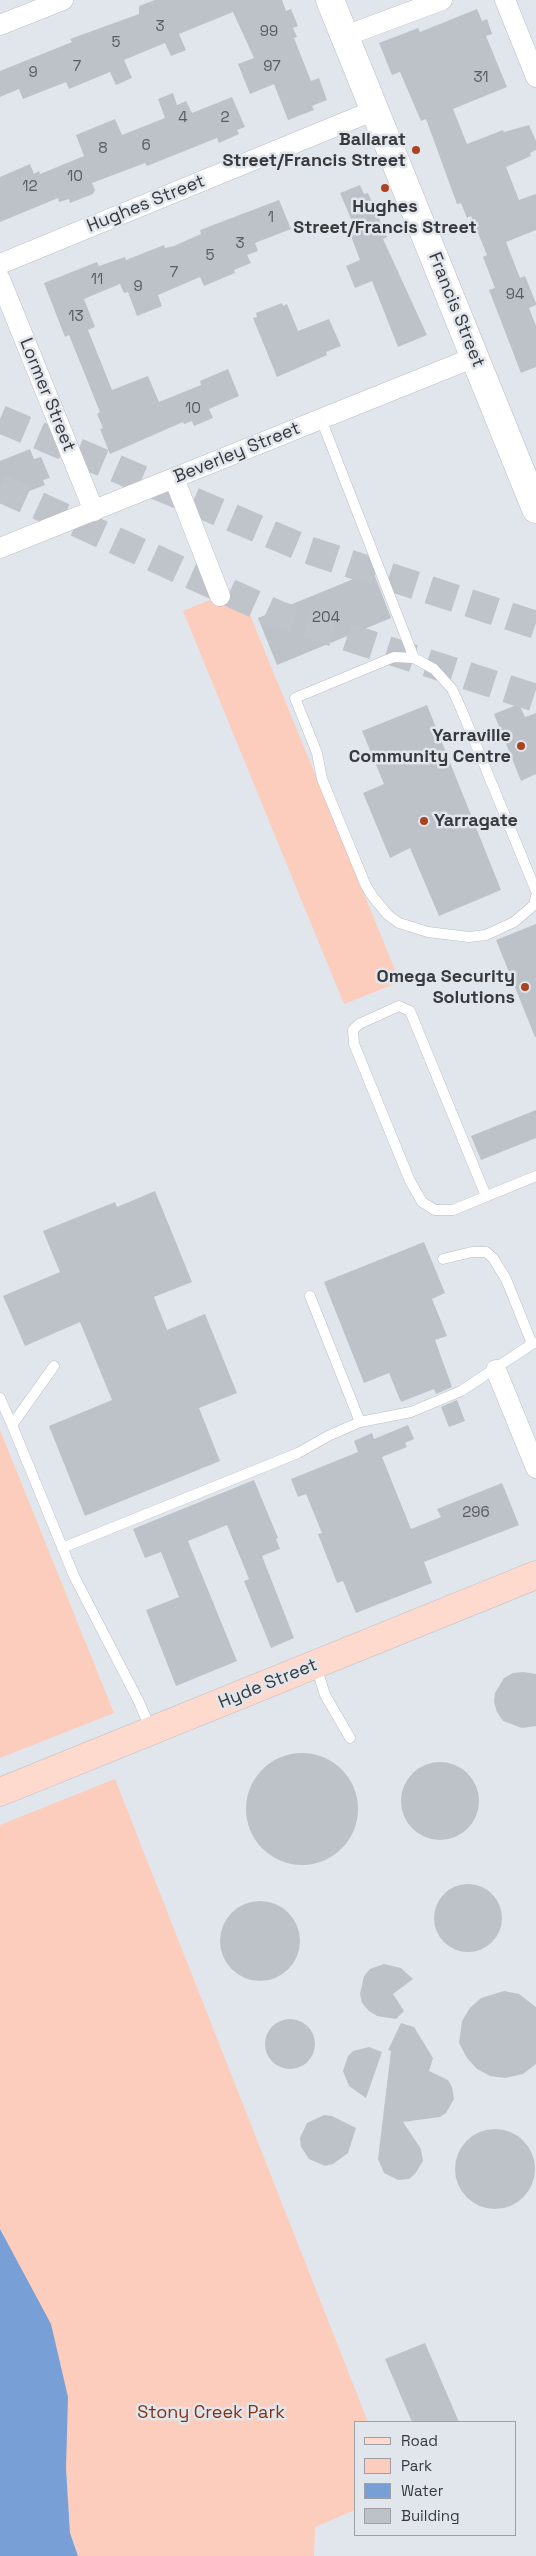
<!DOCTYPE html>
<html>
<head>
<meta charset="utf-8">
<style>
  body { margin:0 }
  #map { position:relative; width:536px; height:2556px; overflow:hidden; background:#e1e6ed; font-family:"Space Grotesk",sans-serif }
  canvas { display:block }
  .legend { position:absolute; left:354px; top:2421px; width:162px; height:115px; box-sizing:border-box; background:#e1e6ed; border:1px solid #9da1a6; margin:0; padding:6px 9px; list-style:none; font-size:15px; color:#37393c }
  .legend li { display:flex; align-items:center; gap:10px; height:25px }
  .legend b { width:25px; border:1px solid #9da1a6 }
</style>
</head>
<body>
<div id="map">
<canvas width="536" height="2556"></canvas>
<ul class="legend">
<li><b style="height:6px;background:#fed9cd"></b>Road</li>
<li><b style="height:14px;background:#fcccbc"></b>Park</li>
<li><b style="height:14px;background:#789fd6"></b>Water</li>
<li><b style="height:14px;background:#bdc2c9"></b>Building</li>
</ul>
</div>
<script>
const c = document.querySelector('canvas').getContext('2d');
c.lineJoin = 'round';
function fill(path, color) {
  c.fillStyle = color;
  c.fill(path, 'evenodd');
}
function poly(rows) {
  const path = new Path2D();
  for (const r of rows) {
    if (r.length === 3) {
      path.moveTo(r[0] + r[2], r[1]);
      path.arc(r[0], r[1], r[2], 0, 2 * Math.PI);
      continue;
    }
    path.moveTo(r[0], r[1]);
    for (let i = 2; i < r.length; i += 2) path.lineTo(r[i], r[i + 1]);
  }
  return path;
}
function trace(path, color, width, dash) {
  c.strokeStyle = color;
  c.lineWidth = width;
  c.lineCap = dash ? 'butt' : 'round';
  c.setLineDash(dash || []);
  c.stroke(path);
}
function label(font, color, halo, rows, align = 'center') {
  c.font = font + ' "Space Grotesk",sans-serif';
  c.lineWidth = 5;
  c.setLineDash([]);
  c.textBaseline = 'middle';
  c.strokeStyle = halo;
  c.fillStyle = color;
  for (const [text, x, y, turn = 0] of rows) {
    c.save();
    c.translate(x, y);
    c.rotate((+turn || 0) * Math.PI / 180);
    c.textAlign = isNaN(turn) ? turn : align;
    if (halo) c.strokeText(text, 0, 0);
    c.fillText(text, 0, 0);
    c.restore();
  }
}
fill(poly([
  [239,588,400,982,344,1004,183,611],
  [0,1430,114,1713,0,1758],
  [115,1779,368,2422,355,2422,355,2510,315,2527,314,2556,78,2556,70,2533,66,2468,3,2232,0,2229,0,1825]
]), '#fcccbc');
fill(poly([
  [0,2229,51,2324,68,2397,66,2468,70,2533,78,2556,0,2556]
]), '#789fd6');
fill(poly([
  [155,0,282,0,286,11,291,9,298,26,293,28,297,37,294,38,311,81,319,78,327,100,312,106,314,110,288,120,274,84,250,94,238,64,254,58,233,12,179,34,186,50,171,56,165,43,124,60,132,78,116,85,110,72,69,89,66,82,23,99,19,89,0,97,0,71,72,42,70,39,139,14,139,6],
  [477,9,482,21,487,19,492,34,486,36,507,87,453,109,467,144,503,130,504,132,529,125,536,141,536,150,530,153,531,156,506,167,519,200,536,194,536,230,506,242,520,278,525,276,536,303,536,305,529,308,536,326,536,367,521,373,489,290,495,288,483,257,487,255,471,216,467,218,461,203,457,204,426,119,421,121,400,72,392,75,379,43,418,28,420,32],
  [173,93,177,105,186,101,192,113,232,97,245,127,237,130,239,134,219,143,217,138,147,166,145,163,92,183,95,190,93,194,70,203,69,199,59,202,58,198,0,222,0,177,30,164,34,174,39,171,40,174,84,156,76,135,115,119,122,135,165,118,158,99],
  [360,185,364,194,368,193,387,237,383,239,427,335,398,347,372,281,355,288,346,266,360,260,348,228,354,226,340,193],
  [279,200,291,229,255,243,258,251,247,255,251,263,234,270,235,273,204,286,200,277,158,295,162,306,137,316,128,292,124,293,120,284,84,299,95,327,88,330,112,390,148,376,159,402,201,385,200,381,228,369,239,396,209,409,213,418,194,426,192,421,184,424,183,422,110,454,100,429,103,428,97,414,100,412,69,335,65,337,44,283,97,262,99,266,125,257,126,260,164,245,165,248,174,246,201,234,200,230],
  [282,303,283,306,287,304,298,331,329,319,341,346,326,352,327,355,277,377,253,318,257,317,256,313],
  [30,449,34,459,41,457,50,478,43,480,45,485,24,493,23,489,0,498,0,461],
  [373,571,391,618,277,665,258,618],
  [519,704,525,717,536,713,536,774,521,781,494,714],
  [427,705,501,890,439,916,410,848,390,858,363,793,384,784,362,731],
  [536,924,536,1037,535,1037,496,940],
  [536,1110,536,1138,481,1160,471,1136],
  [155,1191,192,1282,154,1297,167,1330,205,1314,237,1393,199,1408,220,1461,85,1516,49,1426,112,1400,80,1322,25,1346,3,1296,60,1272,43,1231,115,1202,117,1207],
  [424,1242,445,1293,432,1299,447,1336,435,1340,452,1387,436,1394,434,1389,401,1402,389,1373,364,1383,324,1282],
  [457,1400,465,1421,449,1427,441,1407],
  [408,1425,414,1439,405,1443,407,1447,382,1457,411,1529,441,1517,437,1509,502,1483,519,1525,424,1562,432,1583,356,1613,343,1581,337,1583,318,1534,322,1533,306,1494,298,1497,291,1479,358,1452,354,1441,372,1433,374,1439],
  [254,1480,278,1538,276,1539,280,1549,262,1556,294,1638,271,1648,244,1581,249,1579,227,1525,188,1541,237,1661,176,1686,146,1610,179,1597,161,1552,145,1558,133,1529],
  [523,1672,536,1674,536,1726,522,1728,503,1721,497,1712,494,1702,495,1693,504,1678,513,1673],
  [302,1809,56],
  [440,1801,39],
  [468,1918,34],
  [260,1941,40],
  [384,1964,401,1968,413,1979,393,1994,404,2011,396,2019,377,2016,369,2011,362,2003,360,1994,364,1976,370,1969],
  [504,1991,519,1994,536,2007,536,2064,523,2074,505,2078,490,2076,477,2069,467,2058,459,2043,462,2021,470,2008,481,1998],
  [290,2044,25],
  [401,2023,414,2027,433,2058,429,2071,448,2080,452,2087,454,2099,446,2113,440,2117,403,2122,421,2149,423,2161,415,2174,409,2179,398,2180,384,2173,378,2159,391,2051,388,2050],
  [369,2047,382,2052,366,2098,349,2086,343,2071,348,2056,353,2051],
  [324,2115,332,2116,356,2128,348,2153,333,2164,325,2166,309,2159,301,2147,300,2138,307,2123],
  [495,2169,40],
  [425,2343,459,2422,412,2422,385,2359]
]), '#bdc2c9');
trace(poly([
  [0,419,308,550,536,625],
  [0,488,279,615,536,698]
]), '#bfc3ca', 28, [28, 14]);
const service = poly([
  [321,419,414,658],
  [536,891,462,711,452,689,434,669,414,658,394,657,295,698,317,753,322,779,366,886,373,897,388,915,399,923,428,932,469,937,486,935,514,922,534,905,536,896],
  [486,1196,410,1011,399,1006,359,1024,353,1030,354,1044,410,1181,422,1202,435,1210,453,1210,536,1176],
  [443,1259,472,1252,486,1252,493,1258,506,1279,532,1344,536,1343],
  [310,1296,360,1422],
  [54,1366,12,1425,74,1576,139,1702,151,1730],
  [0,1398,12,1425],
  [62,1548,298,1453,328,1436,360,1422,411,1412,461,1391,532,1344],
  [316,1666,325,1695,350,1738]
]);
const minor = poly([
  [505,0,536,77],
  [0,25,63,0],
  [345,36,442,0],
  [0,264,375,110],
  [0,279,94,511],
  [174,478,220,596],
  [0,548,475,357],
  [496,1370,536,1468]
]);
const secondary = poly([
  [330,0,536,509]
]);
const primary = poly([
  [0,1792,536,1575]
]);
trace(service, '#b9bec5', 11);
trace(minor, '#b9bec5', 21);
trace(secondary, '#b9bec5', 29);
trace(primary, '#c3c4c4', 29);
trace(service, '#fff', 10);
trace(minor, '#fff', 20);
trace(secondary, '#fff', 28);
trace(primary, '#fed9cd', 28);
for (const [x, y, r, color] of [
  [416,150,5,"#aa431e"],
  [385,188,5,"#aa431e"],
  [521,746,5,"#aa431e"],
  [424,821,5,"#aa431e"],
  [525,987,5,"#aa431e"]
]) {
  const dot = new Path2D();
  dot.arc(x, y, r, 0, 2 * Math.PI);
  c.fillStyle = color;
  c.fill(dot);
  trace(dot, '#e1e6ed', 2);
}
label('15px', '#585b5f', null, [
  ["3",160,27],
  ["99",269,32],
  ["5",116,43],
  ["7",77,67],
  ["97",272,67],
  ["9",33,73],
  ["31",481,78],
  ["4",183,118],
  ["2",225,118],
  ["6",146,146],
  ["8",103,149],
  ["10",75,177],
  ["12",30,187],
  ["1",271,218],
  ["3",240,244],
  ["5",210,256],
  ["7",174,273],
  ["11",97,280],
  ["9",138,287],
  ["94",515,295],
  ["13",76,317],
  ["10",193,409],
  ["204",326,618],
  ["296",476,1513]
]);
label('bold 18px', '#37393c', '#e1e6ed', [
  ["Ballarat",406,140],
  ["Street/Francis Street",406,161],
  ["Hughes",385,207,"center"],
  ["Street/Francis Street",385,228,"center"],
  ["Yarraville",511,736],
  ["Community Centre",511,757],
  ["Yarragate",434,821,"left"],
  ["Omega Security",515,977],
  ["Solutions",515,998]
], 'right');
label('18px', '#37393c', '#e1e6ed', [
  ["Hughes Street",146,204,-22],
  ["Francis Street",456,310,68],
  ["Lormer Street",47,395,68],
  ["Beverley Street",237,453,-22],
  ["Hyde Street",268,1684,-22]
]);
label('18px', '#853113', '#e1e6ed', [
  ["Stony Creek Park",211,2413]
]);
</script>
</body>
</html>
